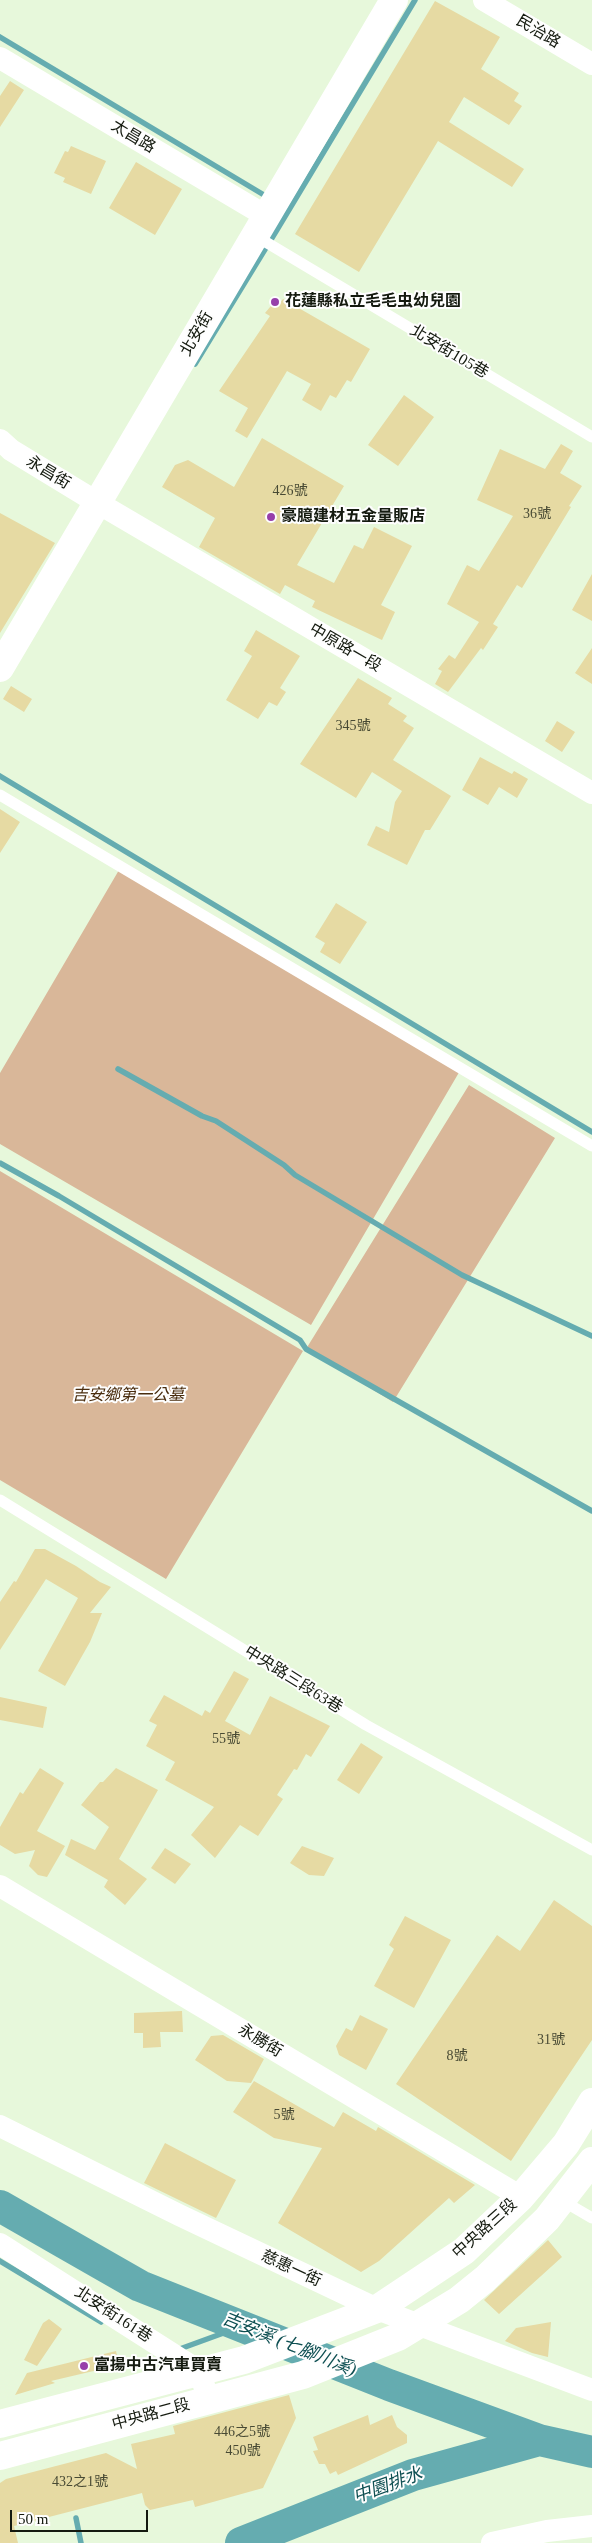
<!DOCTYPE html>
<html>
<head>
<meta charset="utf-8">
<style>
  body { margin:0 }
  #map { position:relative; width:592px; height:2543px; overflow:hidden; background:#e7f8db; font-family:"Times New Roman",serif }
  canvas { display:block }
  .scale { position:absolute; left:10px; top:2510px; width:138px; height:22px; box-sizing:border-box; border:2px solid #141a0f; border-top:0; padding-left:6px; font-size:15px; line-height:18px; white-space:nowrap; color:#141a0f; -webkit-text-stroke:4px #fefefe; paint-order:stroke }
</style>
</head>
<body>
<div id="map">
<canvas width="592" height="2543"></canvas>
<div class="scale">50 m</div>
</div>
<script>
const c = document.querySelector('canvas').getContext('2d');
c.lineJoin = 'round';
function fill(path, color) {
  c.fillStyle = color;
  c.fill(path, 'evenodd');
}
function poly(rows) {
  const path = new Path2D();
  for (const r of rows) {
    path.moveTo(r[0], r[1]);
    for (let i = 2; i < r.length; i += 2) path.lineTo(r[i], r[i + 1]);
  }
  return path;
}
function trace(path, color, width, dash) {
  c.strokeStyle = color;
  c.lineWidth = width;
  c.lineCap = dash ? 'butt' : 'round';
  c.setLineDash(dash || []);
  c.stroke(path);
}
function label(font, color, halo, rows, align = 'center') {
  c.font = font + ' "Times New Roman","Noto Sans TC",serif';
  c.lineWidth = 4;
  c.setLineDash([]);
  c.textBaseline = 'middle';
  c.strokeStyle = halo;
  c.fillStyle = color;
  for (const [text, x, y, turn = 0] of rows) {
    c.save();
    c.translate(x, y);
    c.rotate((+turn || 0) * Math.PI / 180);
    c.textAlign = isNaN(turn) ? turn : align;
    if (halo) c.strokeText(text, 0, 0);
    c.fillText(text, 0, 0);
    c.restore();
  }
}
fill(poly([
  [119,870,461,1069,311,1325,0,1144,0,1073],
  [469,1085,555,1138,393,1402,306,1349],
  [0,1171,303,1351,166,1579,0,1480]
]), '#d9b799');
trace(poly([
  [0,37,269,198],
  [275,233,415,0],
  [195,364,275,233],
  [0,776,592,1132],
  [118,1069,202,1116,216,1121,284,1165,295,1175,462,1275,592,1336],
  [0,1163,59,1196,300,1340,306,1349,592,1511],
  [0,2261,101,2322],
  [177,2350,240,2327],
  [76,2518,81,2543]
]), '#65acb0', 5.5);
trace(poly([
  [0,2206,140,2286,389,2385,539,2440,592,2452],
  [241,2543,413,2475,539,2440]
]), '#65acb0', 32);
fill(poly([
  [435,1,500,37,481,69,519,93,514,101,522,106,509,125,464,97,449,122,524,169,512,187,438,141,359,272,295,234],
  [10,81,24,90,0,127,0,96],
  [71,146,106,161,91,194,63,182,65,178,54,173,65,151,68,152],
  [136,162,182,189,155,235,109,208],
  [283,299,370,349,351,382,347,380,336,398,330,395,321,411,302,400,311,384,287,371,247,438,235,431,248,408,219,391,270,316,265,313,275,301,279,304],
  [404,395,434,417,398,466,368,445],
  [262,438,344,486,297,565,334,583,354,545,363,549,374,527,412,546,381,605,395,612,382,640,312,607,315,601,285,585,280,594,199,547,215,518,162,487,175,465,188,460,234,487],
  [561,444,573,451,560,473,582,486,569,506,571,507,522,588,517,585,493,624,498,627,483,650,481,648,448,692,435,684,442,671,438,669,449,655,455,659,479,622,447,604,467,565,479,571,513,516,477,500,500,449,545,469],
  [0,513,55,543,0,633],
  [592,574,592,621,572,610],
  [256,630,300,656,280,688,286,692,277,706,269,702,258,719,226,700,252,656,244,651],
  [592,648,592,684,575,673],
  [358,678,392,698,388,704,407,716,403,721,414,728,393,760,451,796,430,830,425,830,407,865,367,845,376,826,389,832,395,802,402,791,372,772,356,798,300,764],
  [11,686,32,699,24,712,3,699],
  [557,721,575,732,562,752,545,741],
  [480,757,512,774,514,771,528,779,517,798,499,787,488,805,462,790],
  [0,809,20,822,0,853],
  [336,903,367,922,340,964,320,952,325,943,315,937],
  [35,1549,45,1549,76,1566,100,1582,111,1587,90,1613,102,1613,90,1642,65,1686,38,1671,78,1598,46,1579,0,1650,0,1602,14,1581,16,1582],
  [234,1671,249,1679,225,1721,250,1735,270,1696,330,1726,311,1757,306,1754,297,1770,294,1769,277,1795,283,1799,258,1836,240,1825,215,1858,191,1835,214,1807,165,1780,175,1762,146,1746,157,1725,149,1721,164,1695,202,1716,205,1710,210,1713],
  [0,1697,47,1707,43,1728,0,1720],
  [361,1743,383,1757,359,1794,337,1780],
  [40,1768,64,1783,37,1831,65,1846,47,1877,38,1875,29,1866,35,1850,15,1854,0,1845,0,1827,20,1792,23,1794],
  [116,1768,158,1790,119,1859,147,1879,125,1905,104,1887,108,1880,65,1855,71,1839,95,1850,109,1827,81,1805,100,1782,103,1782],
  [302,1846,334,1858,324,1876,309,1875,290,1863],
  [165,1848,191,1864,175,1884,151,1868],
  [554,1900,592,1926,592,2040,511,2161,396,2084,497,1935,520,1951],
  [405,1916,451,1940,414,2008,374,1986,394,1949,389,1945],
  [182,2011,183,2032,160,2032,161,2047,143,2048,143,2033,134,2033,134,2013],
  [360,2015,388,2029,366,2070,339,2055,336,2046,346,2028,352,2031],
  [223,2035,264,2059,251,2083,227,2081,195,2060,211,2036],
  [254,2081,334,2127,343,2112,376,2131,378,2127,475,2185,454,2203,449,2198,379,2261,361,2272,278,2223,322,2148,274,2138,233,2112],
  [165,2143,236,2180,216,2218,144,2183],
  [548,2240,562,2257,499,2314,484,2300],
  [49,2319,62,2329,37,2366,24,2360,43,2323],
  [551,2322,548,2357,532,2353,505,2341,516,2328],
  [116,2351,119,2365,51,2381,55,2383,15,2395,27,2373],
  [289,2395,296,2418,263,2488,195,2507,193,2500,150,2510,145,2505,142,2493,14,2526,18,2543,0,2543,0,2483,6,2479,106,2453,137,2469,131,2444,175,2434,173,2426],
  [368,2415,370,2425,392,2415,397,2427,407,2435,407,2443,338,2475,336,2471,330,2474,325,2464,319,2464,313,2451,318,2450,313,2437]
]), '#e6daa3');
trace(poly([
  [254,235,592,437],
  [0,795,592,1146],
  [0,1500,366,1725,592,1850],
  [563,2201,592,2218]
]), '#fff', 11);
trace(poly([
  [484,0,592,64],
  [0,58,266,216],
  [0,440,11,450,98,503,592,793],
  [0,1886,521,2197],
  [0,2126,179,2215,377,2309,592,2390],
  [0,2244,199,2371,209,2400],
  [492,2543,547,2531,592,2526]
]), '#fff', 22);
trace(poly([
  [0,668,394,0],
  [0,2424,244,2360,377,2309,464,2251,521,2197,566,2144,592,2102],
  [0,2456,303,2375,398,2337,459,2300,485,2279,547,2219,592,2161]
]), '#fff', 28);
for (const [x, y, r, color] of [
  [275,302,5,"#973faa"],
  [271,517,5,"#973faa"],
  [84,2366,5,"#973faa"]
]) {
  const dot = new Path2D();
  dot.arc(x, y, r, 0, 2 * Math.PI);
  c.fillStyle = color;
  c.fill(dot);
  trace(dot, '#fefefe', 2);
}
label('14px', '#484a34', null, [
  ["426號",290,491],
  ["36號",537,514],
  ["345號",353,726],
  ["55號",226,1739],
  ["31號",551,2040],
  ["8號",457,2056],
  ["5號",284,2115],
  ["446之5號",242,2432],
  ["450號",243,2451],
  ["432之1號",80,2482]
]);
label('16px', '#141a0f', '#fefefe', [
  ["民治路",538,32,31],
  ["太昌路",133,137,31],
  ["北安街",197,334,-60],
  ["北安街105巷",449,352,31],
  ["永昌街",48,473,31],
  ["中原路一段",345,648,30],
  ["中央路三段63巷",293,1680,32],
  ["永勝街",260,2041,31],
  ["中央路三段",485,2229,-42],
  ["慈惠一街",291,2269,25],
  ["北安街161巷",113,2315,33],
  ["中央路二段",151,2415,-15]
]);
label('bold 16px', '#141a0f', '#fefefe', [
  ["花蓮縣私立毛毛虫幼兒園",285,302],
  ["豪臆建材五金量販店",281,517],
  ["富揚中古汽車買賣",94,2366]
], 'left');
label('italic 16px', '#492c0d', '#fefefe', [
  ["吉安鄉第一公墓",128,1396]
]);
label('italic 18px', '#0e4f52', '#fefefe', [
  ["吉安溪 (七腳川溪)",289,2345,22],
  ["中園排水",388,2486,-20]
]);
</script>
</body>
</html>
